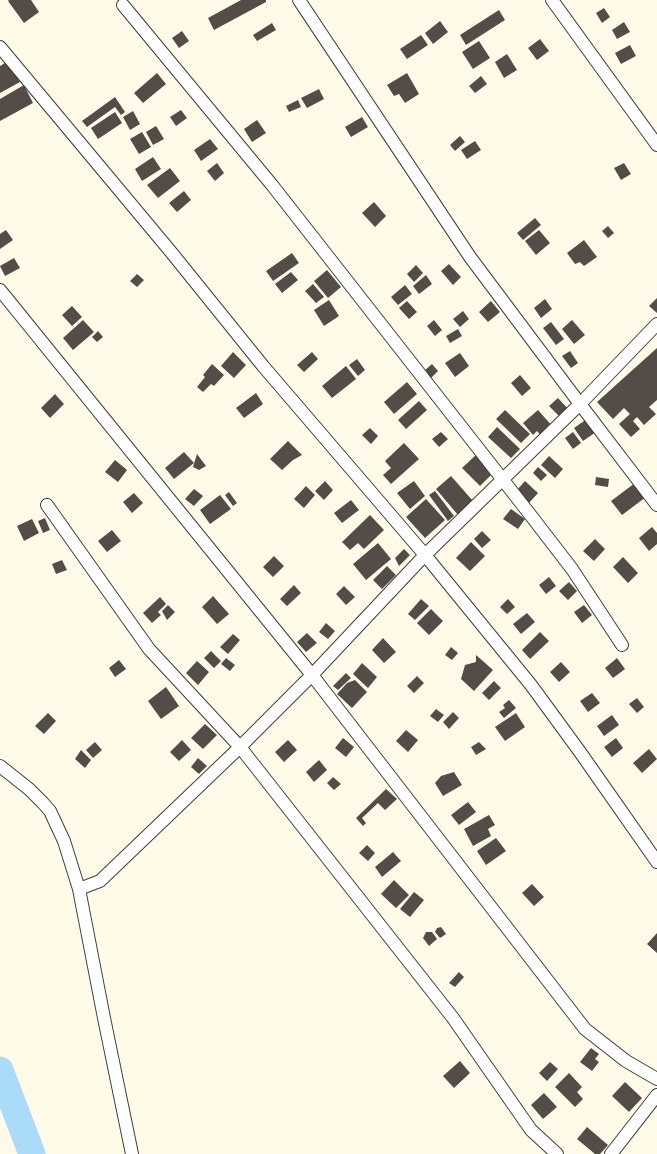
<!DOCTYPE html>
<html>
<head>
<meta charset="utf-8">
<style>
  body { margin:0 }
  canvas { display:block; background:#fffbe8 }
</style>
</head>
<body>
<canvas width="657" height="1154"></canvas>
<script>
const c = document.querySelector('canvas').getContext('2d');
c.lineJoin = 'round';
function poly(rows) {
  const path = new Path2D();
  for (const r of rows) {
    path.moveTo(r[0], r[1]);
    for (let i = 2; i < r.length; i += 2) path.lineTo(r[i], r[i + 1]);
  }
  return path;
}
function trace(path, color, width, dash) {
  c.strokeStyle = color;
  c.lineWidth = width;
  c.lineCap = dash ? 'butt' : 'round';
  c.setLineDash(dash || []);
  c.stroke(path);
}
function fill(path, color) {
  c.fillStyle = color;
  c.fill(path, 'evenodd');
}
trace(poly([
  [0,1070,32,1154]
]), '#aadbf9', 27);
fill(poly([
  [9,0,31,0,39,12,24,23,8,1],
  [241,0,266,0,266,2,214,30,208,18],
  [604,8,610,17,602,23,596,13],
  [499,10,505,20,466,45,460,35],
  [440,21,448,32,433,44,425,33],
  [624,22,630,32,617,39,612,30],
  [272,23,276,30,257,41,253,35],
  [182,31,189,41,179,48,172,38],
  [421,35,428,45,407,59,400,49],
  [540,39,549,51,537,60,528,48],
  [479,41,490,58,473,69,462,52],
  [630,45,636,56,621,64,615,53],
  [507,54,517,70,504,78,495,62],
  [8,61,20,82,0,93,0,66],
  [157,73,166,84,143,103,134,93],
  [407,73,419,94,405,103,399,94,394,96,387,85],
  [481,76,487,84,475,93,469,86],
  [24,85,33,103,0,121,0,99],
  [319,89,324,99,307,108,301,98],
  [115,97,125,112,121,115,115,107,87,127,82,121],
  [298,100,301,107,289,112,286,106],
  [181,110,187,118,176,126,170,117],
  [133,111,140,124,130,130,123,117],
  [115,112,122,123,98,139,91,128],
  [362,117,368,127,351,137,345,127],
  [257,120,266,133,252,142,244,129],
  [156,126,164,139,153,145,146,132],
  [142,132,151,147,139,154,130,139],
  [460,136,465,142,455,151,450,145],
  [210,139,218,149,201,161,194,150],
  [475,141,481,150,467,159,461,150],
  [153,157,161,169,142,181,135,169],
  [217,163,224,173,215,181,207,171],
  [624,163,631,174,621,180,614,168],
  [170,168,180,181,158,198,147,185],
  [184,191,191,200,177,212,169,203],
  [374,202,386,216,375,227,362,213],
  [535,218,541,225,523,240,517,233],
  [608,226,614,233,608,238,602,231],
  [6,230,13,240,0,249,0,234],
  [539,230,550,243,536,255,525,241],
  [584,240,597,257,584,266,580,262,575,264,567,253],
  [292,253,299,263,273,281,266,271],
  [14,258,20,268,5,276,0,266],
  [449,264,461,277,453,285,441,271],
  [416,265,423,273,414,282,407,274],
  [327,270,341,287,328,298,314,281],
  [291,272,298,280,282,293,275,284],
  [137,274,144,280,137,287,130,281],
  [426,275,432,284,419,294,413,286],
  [313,284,324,297,316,303,305,291],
  [405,285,412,294,398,305,391,297],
  [657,298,657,313,649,306],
  [545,299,552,309,541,318,534,308],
  [329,300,339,316,324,326,314,310],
  [407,301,417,312,409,319,399,308],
  [491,301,500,312,488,322,479,312],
  [72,306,82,317,72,326,62,315],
  [463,311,469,319,460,327,453,319],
  [83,320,94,332,73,350,63,338],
  [434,320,442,330,435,336,427,326],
  [572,320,585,335,574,344,562,329],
  [551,322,564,339,556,345,543,328],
  [458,329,462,336,450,343,446,336],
  [98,331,103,337,97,342,92,337],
  [657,348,657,400,649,407,656,414,644,425,637,417,633,421,640,429,631,437,619,424,630,414,624,408,613,419,597,402],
  [570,351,578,363,571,368,562,356],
  [233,352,246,365,234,378,221,366],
  [312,352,318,359,304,372,297,365],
  [460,353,469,366,455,377,445,363],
  [357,359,365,370,358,376,349,365],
  [212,364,224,375,214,386,211,384,203,392,197,387,205,377,203,375],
  [432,364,438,371,431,378,424,371],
  [346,366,356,379,332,398,322,386],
  [520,375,531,388,522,396,511,383],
  [407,382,417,394,394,414,384,402],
  [256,393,263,404,244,418,236,408],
  [55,394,64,404,50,418,41,408],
  [558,398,569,410,561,418,549,406],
  [419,401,427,410,406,429,398,420],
  [505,410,530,434,521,443,496,419],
  [538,410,553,427,542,437,537,431,533,435,523,423],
  [587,419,596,432,583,441,574,428],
  [497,427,520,449,511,458,488,437],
  [370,428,378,436,371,444,362,435],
  [441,432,448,439,439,447,432,439],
  [573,432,581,443,573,449,565,438],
  [288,441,302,455,293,460,282,470,270,459],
  [404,443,419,459,391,484,383,475,391,468,385,461],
  [184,452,194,463,174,479,165,468],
  [197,454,206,466,199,470,193,467],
  [477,454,494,472,480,486,462,468],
  [549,456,563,469,555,478,541,465],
  [115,460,127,470,118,482,105,472],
  [538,467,547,475,541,481,533,473],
  [451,476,473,501,458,515,436,489],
  [596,477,609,479,608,487,595,485],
  [325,481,333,490,324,500,315,491],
  [414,481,425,496,410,509,397,493],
  [525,481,538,493,529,503,516,491],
  [635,483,646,497,622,515,611,501],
  [306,486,315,495,304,508,294,499],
  [194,489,203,496,194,506,185,499],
  [435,491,454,516,448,521,429,495],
  [229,492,237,503,233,506,225,495],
  [134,493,143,503,132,513,123,502],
  [220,495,231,509,210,524,200,510],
  [426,499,445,520,425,538,406,517],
  [351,500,359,510,342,523,334,513],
  [511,509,525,519,518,529,503,519],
  [370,515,384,530,364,549,358,543,350,550,342,542],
  [45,518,50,530,43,533,38,521],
  [32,519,39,533,24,541,17,526],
  [652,527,657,533,657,544,649,551,639,538],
  [112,530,121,541,107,552,98,541],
  [482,531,491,540,482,548,474,539],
  [595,539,605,549,594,561,583,551],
  [471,542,485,556,470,571,456,558],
  [378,543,391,559,366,580,353,564],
  [404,549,410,555,399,566,395,558],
  [274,556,284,566,273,577,263,567],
  [623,557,638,573,628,583,613,567],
  [62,560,67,570,56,574,52,564],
  [387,566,396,575,382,589,373,580],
  [549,577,556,586,546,594,539,585],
  [569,582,577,591,568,600,559,591],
  [294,585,301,593,287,606,280,599],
  [344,586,355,597,346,605,336,594],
  [213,596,229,614,217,624,202,607],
  [160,597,166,604,158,612,161,615,152,623,143,613],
  [421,599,429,606,415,620,408,614],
  [508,599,515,607,507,614,500,607],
  [168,605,175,612,167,620,162,611],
  [584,605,592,615,582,623,574,612],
  [431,609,443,621,429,635,417,623],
  [527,613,535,622,521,634,513,624],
  [326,623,335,631,328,639,319,632],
  [540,632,549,641,530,659,522,650],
  [307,633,317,643,306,652,297,642],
  [233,634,240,640,228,654,220,647],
  [383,638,396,652,384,663,372,650],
  [451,647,458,653,452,660,445,655],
  [211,651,221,661,214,668,204,658],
  [476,655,493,670,474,691,461,679,465,665,476,662],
  [226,658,235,665,230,671,221,664],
  [617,658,625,669,613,678,605,668],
  [119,660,126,669,115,677,109,668],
  [197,661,209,672,198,685,186,673],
  [561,662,570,672,559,682,550,672],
  [362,663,377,677,368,688,353,674],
  [346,673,351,678,338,690,333,686],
  [417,676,424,683,414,693,407,686],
  [355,680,367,692,352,708,337,694,347,683],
  [494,681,501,688,489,700,482,693],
  [166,687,179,706,161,719,148,701],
  [592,693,600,703,588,712,580,701],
  [637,698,644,707,637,713,629,704],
  [509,700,516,708,504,718,499,712,505,708,503,705],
  [436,709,444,715,438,722,430,716],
  [453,712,459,718,449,729,443,722],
  [48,713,56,721,44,734,35,726],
  [516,713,525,727,505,741,495,727],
  [612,715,619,725,604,736,597,726],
  [205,724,217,735,203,749,191,738],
  [406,730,418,740,408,752,396,741],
  [343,738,354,747,346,757,335,748],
  [616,738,623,748,612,757,604,747],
  [182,740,191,750,179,761,170,752],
  [288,740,297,750,284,762,275,752],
  [95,742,102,750,93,758,86,750],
  [479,742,486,749,476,755,471,747],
  [649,749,657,759,642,773,633,763],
  [81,750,91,760,85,768,75,759],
  [198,758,207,766,199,774,191,767],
  [319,760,327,770,314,782,306,772],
  [454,772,462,785,443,796,435,783,441,776],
  [333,777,341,784,334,790,327,783],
  [386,789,397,799,385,810,378,803,362,818,366,823,363,826,356,818],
  [468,802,476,812,459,825,451,815],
  [489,815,495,825,488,829,491,836,473,846,464,829],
  [496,838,506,851,486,865,477,851],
  [367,845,375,853,368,861,359,853],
  [393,852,401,861,382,877,375,867],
  [394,880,409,895,396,908,381,894],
  [532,884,544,897,534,906,522,893],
  [414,892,424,900,410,917,400,909],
  [441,927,446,934,440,938,435,932,437,928],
  [426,932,432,932,437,939,429,946,423,938],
  [657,933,657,953,647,944],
  [459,972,464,977,455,987,449,983],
  [591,1048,599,1054,595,1059,599,1062,592,1071,580,1062],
  [460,1061,470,1073,454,1088,443,1076],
  [550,1062,558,1069,547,1081,539,1073],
  [569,1073,582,1087,577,1092,583,1099,575,1107,555,1087],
  [625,1082,642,1098,629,1112,612,1096],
  [544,1093,557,1107,543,1119,531,1105],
  [587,1127,608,1145,600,1154,595,1154,577,1139]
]), '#544c47');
const street = poly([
  [299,0,470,257,580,404,657,505],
  [552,0,657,145],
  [123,5,272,185,532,517,572,569,622,645],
  [0,47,171,252,263,366,425,555,531,685,580,752,657,862],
  [0,290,312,675,585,1029,626,1061,657,1079],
  [47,505,149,649,240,747,453,1018,531,1130,557,1154],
  [0,766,29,789,43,803,50,811,64,841,79,889,104,1018,132,1154],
  [79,889,100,881,240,747,312,675,425,555,580,404,657,324],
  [611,1154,657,1095]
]);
trace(street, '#3e3e3e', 14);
trace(street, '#fff', 12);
</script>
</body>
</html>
